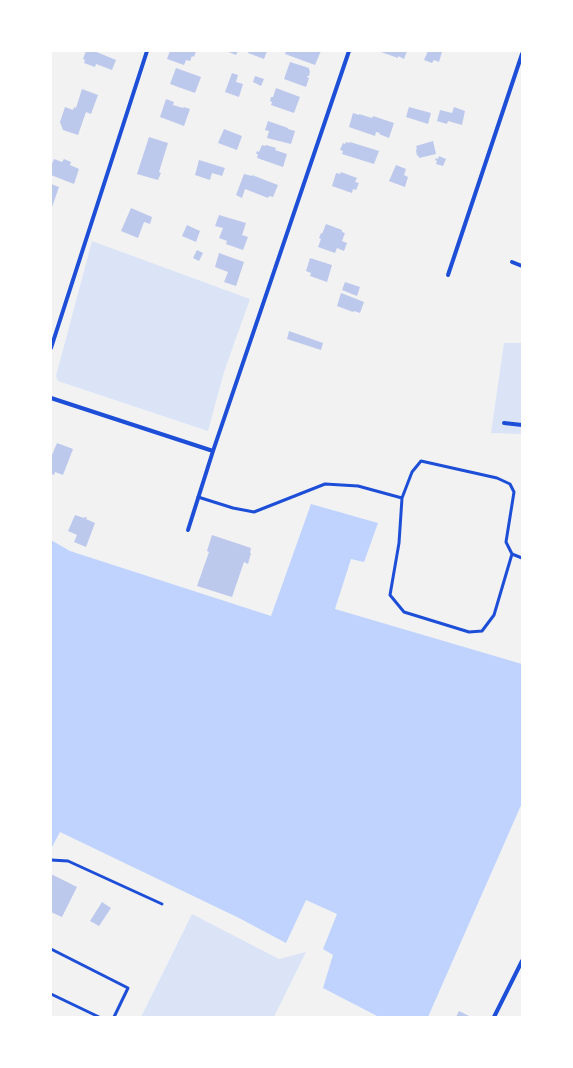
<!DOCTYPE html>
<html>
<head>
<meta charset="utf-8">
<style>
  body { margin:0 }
  #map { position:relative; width:573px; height:1068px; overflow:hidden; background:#f2f2f2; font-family:Bitter,serif }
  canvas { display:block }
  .frame { position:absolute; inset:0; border:52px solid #fff; pointer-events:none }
</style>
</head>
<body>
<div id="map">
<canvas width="573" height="1068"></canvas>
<div class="frame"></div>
</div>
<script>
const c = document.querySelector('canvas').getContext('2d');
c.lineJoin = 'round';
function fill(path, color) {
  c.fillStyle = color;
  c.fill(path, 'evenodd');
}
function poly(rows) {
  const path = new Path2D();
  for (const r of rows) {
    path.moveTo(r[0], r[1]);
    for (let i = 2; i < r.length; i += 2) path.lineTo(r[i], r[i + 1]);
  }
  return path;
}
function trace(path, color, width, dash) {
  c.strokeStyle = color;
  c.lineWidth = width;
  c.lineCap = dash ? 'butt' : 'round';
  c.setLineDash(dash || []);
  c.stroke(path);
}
fill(poly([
  [92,241,250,299,224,372,208,431,58,381,56,376],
  [504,343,522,343,522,434,491,433],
  [192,914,279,959,306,952,274,1017,141,1017]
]), '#dbe4f7');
fill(poly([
  [311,504,378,523,364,562,351,559,335,609,522,664,522,803,428,1017,379,1017,323,988,333,955,323,949,337,914,306,900,286,943,239,918,60,832,51,849,51,540,70,551,271,616]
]), '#bfd3fe');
fill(poly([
  [86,51,92,52,94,51,116,60,112,70,96,64,95,67,84,63,85,60,83,59],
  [170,51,196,51,194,57,192,56,190,61,186,60,184,65,167,59],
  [226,51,238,51,236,55],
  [249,51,267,51,264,59,248,53],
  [286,51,321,51,315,65,285,54],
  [378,51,407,51,404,59,398,56,398,58],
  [428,51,440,51,442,52,439,62,434,60,432,63,424,60],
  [290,62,309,68,309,70,310,71,309,76,307,76,307,77,309,78,306,87,284,79],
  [176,68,201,77,195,93,170,84],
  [232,73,238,75,236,82,243,84,239,97,225,92],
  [255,76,264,79,261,86,253,82],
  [276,88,300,97,294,113,271,105,272,102,270,101,271,97,273,97],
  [82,89,98,95,91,114,86,112,78,135,63,130,60,122,65,107,73,110,74,107,76,108],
  [166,99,174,102,173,105,183,108,184,107,190,109,184,126,160,117],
  [409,107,431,113,428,124,406,117],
  [454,107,465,111,462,125,448,121,447,124,437,121,440,110,452,113],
  [353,113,359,115,359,114,372,118,373,116,394,123,389,138,379,134,380,133,376,132,375,136,349,127],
  [268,121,288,128,288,129,295,131,291,144,267,138,269,131,265,130],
  [224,129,242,136,237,150,218,143],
  [149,137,168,143,159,172,161,173,158,180,137,174],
  [433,141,436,154,419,158,418,155,417,156,416,150,417,149,416,146],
  [346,142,350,143,350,142,379,151,374,164,342,154,343,151,340,150,343,143,345,144],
  [262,145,265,146,266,145,276,148,275,150,287,154,283,167,257,158,258,154,256,154,257,151,259,152],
  [439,156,446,159,443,166,436,164,437,161,435,160,436,158,438,159],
  [54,159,62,162,64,159,71,162,70,165,79,169,74,184,51,175,51,166],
  [199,160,225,168,222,176,212,173,210,180,195,175],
  [396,165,406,169,404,175,408,177,405,187,389,181],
  [341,172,357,178,355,182,359,183,356,190,353,189,352,193,332,186,336,173,340,174],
  [244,174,252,176,252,175,278,185,273,197,269,196,268,198,245,189,242,198,236,195],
  [51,184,59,187,51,210],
  [131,208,152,217,150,224,144,222,138,238,121,231],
  [219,215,246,223,242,235,248,237,243,250,226,244,227,241,219,238,223,228,215,226],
  [326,224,342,230,342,232,345,233,342,241,347,243,344,251,337,248,335,253,318,247,321,239,319,238,321,233,322,234],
  [187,225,200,231,196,242,182,236],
  [197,250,203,253,199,261,193,258],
  [219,253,244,262,236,286,224,282,228,272,215,267],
  [310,258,332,265,327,282,310,276,311,273,306,271],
  [345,282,360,287,357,296,342,290],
  [341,293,364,302,360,313,354,311,353,312,337,306],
  [289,331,323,343,321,350,287,339],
  [57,443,73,449,63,475,55,472,54,475,51,474,52,471,51,471,51,455,52,455],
  [75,515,84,518,85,517,87,517,86,519,95,523,86,547,74,542,77,535,68,531],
  [212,535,251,548,250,553,251,553,248,564,244,562,232,597,197,586,209,552,207,551],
  [51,874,77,887,62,917,51,912],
  [102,902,111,908,99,926,90,921],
  [459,1011,471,1017,456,1017]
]), '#bdc9ec');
trace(poly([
  [198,497,233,508,254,512,325,484,358,486,402,498,412,472,421,461,497,478,510,484,514,492,506,542,512,554,522,558],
  [402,498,399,543,390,595,404,612,469,632,482,631,494,615,512,554],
  [51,860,68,861,162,904],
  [51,949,128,988,114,1017],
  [51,994,99,1017]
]), '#1d4ed8', 3);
trace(poly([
  [512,262,522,266],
  [448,275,522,54],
  [51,348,147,51],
  [51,398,213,451],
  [504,423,522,425],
  [188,530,213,451,349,51],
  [494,1017,522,961]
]), '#1d4ed8', 4);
</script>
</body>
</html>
